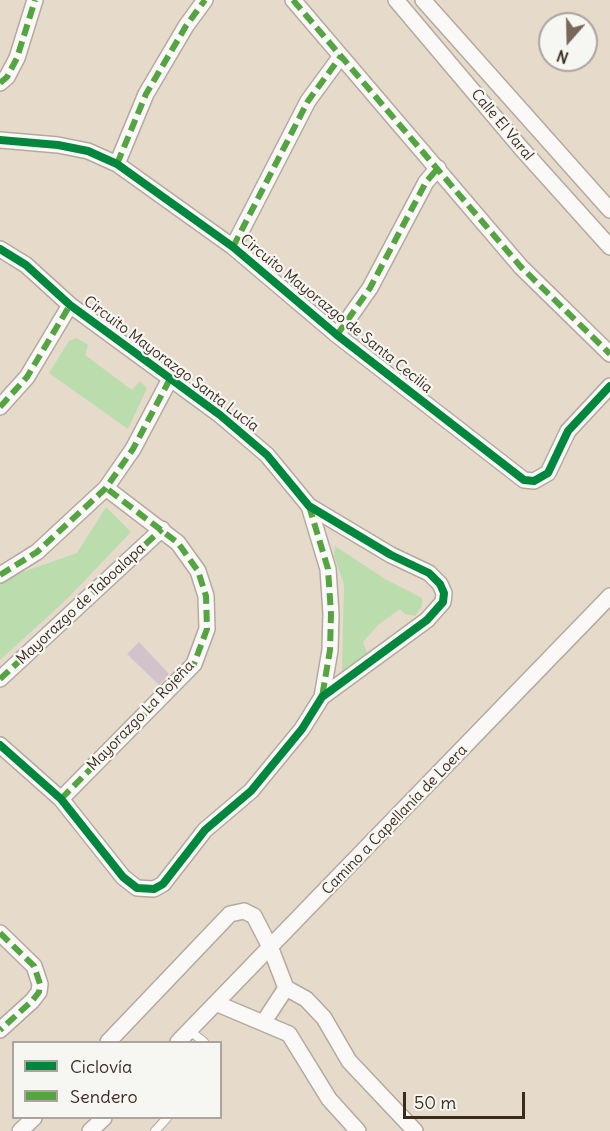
<!DOCTYPE html>
<html>
<head>
<meta charset="utf-8">
<style>
  body { margin:0 }
  #map { position:relative; width:610px; height:1131px; overflow:hidden; background:#e6daca; font-family:Delius,sans-serif }
  canvas { display:block }
  .legend { position:absolute; left:12px; top:1041px; width:210px; height:78px; box-sizing:border-box; background:#f6f6f2; border:2px solid #aba49d; margin:0; padding:8px 10px; list-style:none; font-size:18px; color:#3b2a1e }
  .legend li { display:flex; align-items:center; gap:12px; height:30px }
  .legend b { width:30px; border:2px solid #aba49d }
  .north { position:absolute; left:538px; top:12px; width:60px; height:60px; box-sizing:border-box; background:#f6f6f2; border:2px solid #aba49d; border-radius:50%; rotate:200deg; font-size:16px; font-weight:700; line-height:24px; text-align:center; color:#3b2a1e }
  .north::after { content:''; display:block; margin:auto; width:21px; height:27px; background:#77685a; clip-path:polygon(50% 0,100% 100%,50% 72%,0 100%) }
  .scale { position:absolute; left:403px; top:1092px; width:122px; height:27px; box-sizing:border-box; border:3px solid #3b2a1e; border-top:0; padding-left:8px; font-size:18px; line-height:21px; white-space:nowrap; color:#3b2a1e; -webkit-text-stroke:4px #f6f6f2; paint-order:stroke }
</style>
</head>
<body>
<div id="map">
<canvas width="610" height="1131"></canvas>
<ul class="legend">
<li><b style="height:8px;background:#00873e"></b>Ciclovía</li>
<li><b style="height:8px;background:#54a441"></b>Sendero</li>
</ul>
<div class="north">N</div>
<div class="scale">50 m</div>
</div>
<script>
const c = document.querySelector('canvas').getContext('2d');
c.lineJoin = 'round';
function fill(path, color) {
  c.fillStyle = color;
  c.fill(path, 'evenodd');
}
function poly(rows) {
  const path = new Path2D();
  for (const r of rows) {
    path.moveTo(r[0], r[1]);
    for (let i = 2; i < r.length; i += 2) path.lineTo(r[i], r[i + 1]);
  }
  return path;
}
function trace(path, color, width, dash) {
  c.strokeStyle = color;
  c.lineWidth = width;
  c.lineCap = dash ? 'butt' : 'round';
  c.setLineDash(dash || []);
  c.stroke(path);
}
function label(font, color, halo, rows, align = 'center') {
  c.font = font + ' Delius,sans-serif';
  c.lineWidth = 4.5;
  c.setLineDash([]);
  c.textBaseline = 'middle';
  c.strokeStyle = halo;
  c.fillStyle = color;
  for (const [text, x, y, turn = 0] of rows) {
    c.save();
    c.translate(x, y);
    c.rotate((+turn || 0) * Math.PI / 180);
    c.textAlign = isNaN(turn) ? turn : align;
    if (halo) c.strokeText(text, 0, 0);
    c.fillText(text, 0, 0);
    c.restore();
  }
}
fill(poly([
  [77,338,88,345,85,355,132,390,140,381,147,388,128,429,49,373,69,341],
  [106,507,131,532,67,599,0,660,0,580,77,553],
  [335,546,385,579,422,598,422,606,415,616,405,614,400,609,378,625,363,642,367,653,348,671,342,671,344,584,334,556]
]), '#bbdcad');
fill(poly([
  [139,642,169,674,159,685,127,654]
]), '#d1c3c9');
const service = poly([
  [190,1031,204,1042],
  [155,1131,167,1118]
]);
const minor = poly([
  [293,0,521,267,610,354],
  [396,0,521,148,610,247],
  [423,0,610,210],
  [0,83,7,77,17,58,35,0],
  [0,140,58,145,88,151,117,164,233,247,337,335,524,480,534,481,548,473,568,431,610,386],
  [117,164,146,94,186,26,205,0],
  [233,247,308,101,341,56],
  [0,249,26,265,70,305,220,415,267,455,309,506,391,555,429,573,440,584,444,593,443,602,427,620,322,697,302,729,251,791,205,830,163,884,154,889,137,888,123,877,61,799,0,745],
  [337,335,370,288,426,182,438,168],
  [0,407,27,377,70,305],
  [309,506,328,569,331,614,330,650,322,697],
  [0,575,37,552,106,488,133,449,171,377],
  [0,679,162,529],
  [61,799,194,664,207,629,206,596,198,571,178,543,106,488],
  [0,933,34,966,40,984,39,992,32,1001,0,1030],
  [218,1004,289,1034,329,1099,358,1131],
  [263,1023,286,988],
  [108,1042,230,914,244,911,254,916,271,949,286,988,306,999,324,1018,349,1061,415,1131],
  [178,1042,610,596],
  [20,1131,34,1118],
  [90,1131,104,1118]
]);
trace(service, '#b3aa9f', 10);
trace(minor, '#b3aa9f', 18);
trace(service, '#fbf9f7', 8);
trace(minor, '#fbf9f7', 15);
trace(poly([
  [293,0,521,267,610,354],
  [0,83,7,77,17,58,35,0],
  [117,164,146,94,186,26,205,0],
  [233,247,308,101,341,56],
  [337,335,370,288,426,182,438,168],
  [0,407,27,377,70,305],
  [309,506,328,569,331,614,330,650,322,697],
  [0,575,37,552,106,488,133,449,171,377],
  [0,679,162,529],
  [61,799,194,664,207,629,206,596,198,571,178,543,106,488],
  [0,933,34,966,40,984,39,992,32,1001,0,1030]
]), '#54a441', 6, [12, 6]);
trace(poly([
  [0,140,58,145,88,151,117,164,233,247,337,335,524,480,534,481,548,473,568,431,610,386],
  [0,249,26,265,70,305,220,415,267,455,309,506,391,555,429,573,440,584,444,593,443,602,427,620,322,697,302,729,251,791,205,830,163,884,154,889,137,888,123,877,61,799,0,745]
]), '#00873e', 8);
label('15px', '#3b2a1e', '#f6f6f2', [
  ["Calle El Varal",502,125,50],
  ["Circuito Mayorazgo de Santa Cecilia",336,314,39],
  ["Circuito Mayorazgo Santa Lucía",171,364,37],
  ["Mayorazgo de Taboalapa",81,604,-43],
  ["Mayorazgo La Rojeña",141,716,-46],
  ["Camino a Capellanía de Loera",395,820,-46]
]);
</script>
</body>
</html>
